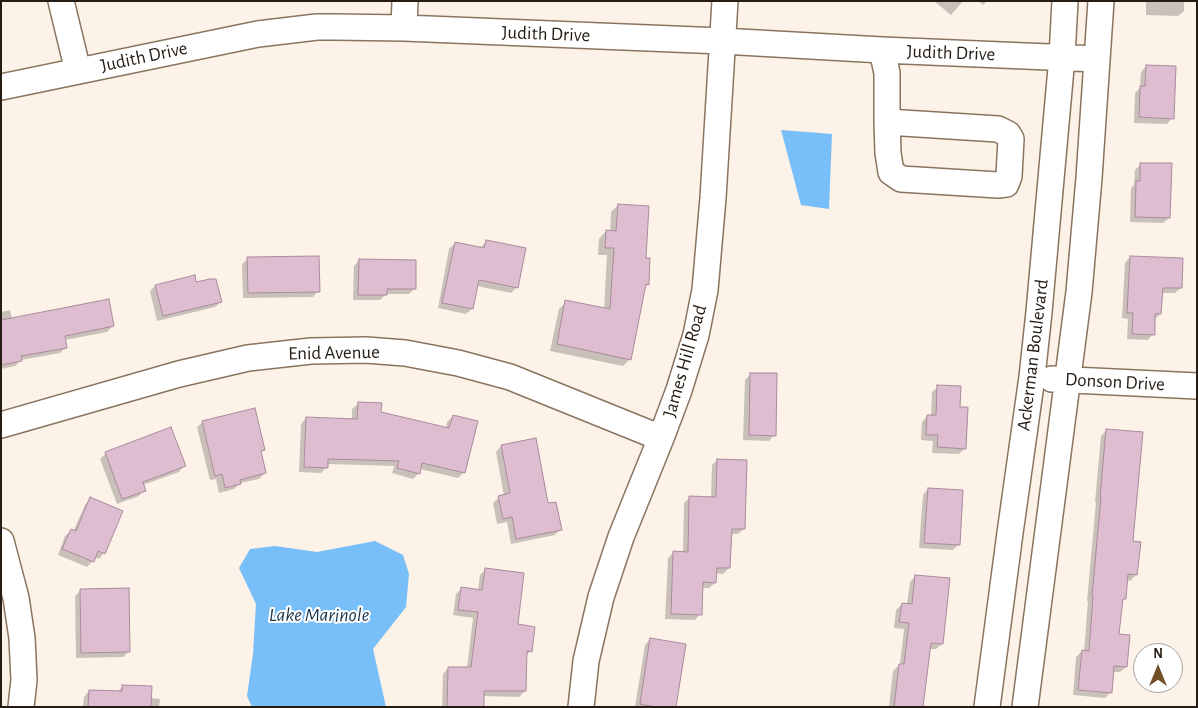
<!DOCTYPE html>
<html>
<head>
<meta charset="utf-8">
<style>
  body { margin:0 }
  #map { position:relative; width:1198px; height:708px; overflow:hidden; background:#fcf2e8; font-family:"Alegreya Sans",sans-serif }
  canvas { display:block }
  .frame { position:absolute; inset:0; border:2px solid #251c13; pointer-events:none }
  .north { position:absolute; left:1133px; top:643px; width:50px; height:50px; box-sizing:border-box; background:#fff; border:1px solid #a8a4a1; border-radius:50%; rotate:0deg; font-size:14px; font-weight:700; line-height:20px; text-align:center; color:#251c13 }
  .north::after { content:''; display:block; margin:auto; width:18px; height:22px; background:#724f28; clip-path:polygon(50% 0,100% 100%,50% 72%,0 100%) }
</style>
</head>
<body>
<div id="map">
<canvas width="1198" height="708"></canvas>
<div class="frame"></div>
<div class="north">N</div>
</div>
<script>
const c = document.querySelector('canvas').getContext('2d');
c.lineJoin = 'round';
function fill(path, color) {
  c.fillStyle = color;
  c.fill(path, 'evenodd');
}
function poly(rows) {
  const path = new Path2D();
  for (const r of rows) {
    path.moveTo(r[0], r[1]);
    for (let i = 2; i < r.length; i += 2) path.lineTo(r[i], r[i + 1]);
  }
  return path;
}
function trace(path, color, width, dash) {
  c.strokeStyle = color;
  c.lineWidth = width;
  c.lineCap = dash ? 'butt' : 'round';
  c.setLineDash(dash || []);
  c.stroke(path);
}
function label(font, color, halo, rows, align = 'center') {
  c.font = font + ' "Alegreya Sans",sans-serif';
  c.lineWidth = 4;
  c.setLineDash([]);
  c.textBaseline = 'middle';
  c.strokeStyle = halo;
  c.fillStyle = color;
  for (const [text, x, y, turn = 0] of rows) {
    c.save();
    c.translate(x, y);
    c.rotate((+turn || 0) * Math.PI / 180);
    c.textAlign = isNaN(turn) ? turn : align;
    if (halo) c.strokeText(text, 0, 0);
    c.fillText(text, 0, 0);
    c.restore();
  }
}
fill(poly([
  [781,130,832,134,829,209,801,205],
  [375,541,403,555,409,574,406,607,373,649,386,707,252,707,247,696,253,654,256,604,239,568,250,549,275,546,317,552]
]), '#78bff9');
fill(poly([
  [934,1,963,1,951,15],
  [978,1,987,1,983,5],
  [1146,1,1184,1,1184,11,1178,16,1146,15],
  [1146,66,1172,118,1167,124,1134,123,1135,93,1140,88,1141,72],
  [1141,164,1169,218,1163,223,1130,222,1131,188,1134,185,1135,170],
  [618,205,645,259,648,284,644,288,630,359,623,366,550,351,559,309,566,302,604,309,607,255,598,255,599,239,606,231,610,232,611,212],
  [486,242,517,287,511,293,477,286,472,309,466,314,438,308,449,249,455,243,481,247],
  [1130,257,1181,288,1175,293,1161,293,1160,314,1154,320,1153,334,1148,340,1127,339,1128,319,1122,318,1125,263],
  [248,259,318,291,313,297,243,298,242,264],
  [359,260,415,288,409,294,386,294,380,300,353,300,354,266],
  [215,279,221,302,215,307,157,321,150,291,155,286,195,283],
  [10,310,12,319,113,326,107,332,65,340,66,347,60,353,21,360,15,366,1,369,1,312],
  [751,374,774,435,769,441,743,440,745,380],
  [938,387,959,408,965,448,959,454,932,453,933,441,921,440,922,422,927,416,931,416,932,392],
  [358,404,380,413,446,429,447,422,453,416,464,472,458,478,420,469,419,473,413,479,392,473,394,466,327,464,327,467,321,473,299,472,301,424,306,418,352,420,352,409],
  [203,422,264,449,260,453,265,473,259,479,240,483,234,489,219,493,216,479,210,480,197,427],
  [1107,430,1131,542,1139,543,1136,575,1130,581,1126,580,1124,599,1121,602,1118,635,1126,667,1120,672,1112,672,1110,693,1105,698,1073,695,1076,657,1082,651,1084,651,1088,601,1087,601,1096,502,1095,502,1101,436],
  [501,446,547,505,560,529,555,535,511,544,507,522,497,524,493,503,499,497,504,496,496,452],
  [106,453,184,466,179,472,143,485,144,490,139,496,117,504,100,459],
  [717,460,744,529,738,534,730,534,729,568,723,574,715,573,715,583,709,588,701,588,700,614,695,620,665,619,668,558,674,552,683,553,684,503,690,497,711,498,712,465],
  [928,489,958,545,953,550,919,548,923,495],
  [90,499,104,553,99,559,94,557,93,561,87,567,58,555,65,536,71,531,73,532,85,505],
  [486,570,531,651,525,656,525,691,519,697,483,696,483,707,442,707,443,674,448,668,467,668,473,618,453,615,456,594,462,588,478,590,480,575],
  [915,576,942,644,936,649,929,649,922,707,889,707,893,671,900,664,904,629,894,628,896,610,902,604,907,604,910,582],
  [81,590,129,651,123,657,76,658,75,596],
  [650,639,675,707,635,707,645,645],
  [122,687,150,698,160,699,159,707,83,707,84,697,89,691,117,692]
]), '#0003');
const building = poly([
  [1146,65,1176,66,1174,119,1139,117,1140,86,1145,86,1146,65],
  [1140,163,1172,163,1170,218,1135,217,1136,181,1140,181,1140,163],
  [618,204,649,206,646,258,650,258,649,285,646,284,631,360,557,344,565,300,610,309,614,248,605,248,606,230,616,231,618,204],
  [486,240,526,248,518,288,479,280,473,309,442,303,455,242,484,248,486,240],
  [319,256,320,292,248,293,247,257,319,256],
  [1130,256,1183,258,1182,288,1163,288,1161,314,1155,314,1155,335,1132,334,1133,313,1127,313,1130,256],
  [359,259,416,260,416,289,387,289,387,295,358,295,359,259],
  [195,275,196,282,210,279,216,279,222,302,163,316,155,285,195,275],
  [109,299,114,326,65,336,67,348,21,356,22,361,1,365,1,320,109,299],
  [750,373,777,373,776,436,749,435,750,373],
  [937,385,961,386,960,407,968,407,966,449,937,447,938,435,926,435,927,415,936,415,937,385],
  [358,402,382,403,381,412,449,428,453,415,478,421,465,473,422,463,420,474,397,468,399,461,328,459,328,468,304,467,306,417,357,419,358,402],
  [255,408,265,450,261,451,266,473,240,480,241,484,225,488,222,474,215,476,202,421,255,408],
  [171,427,186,466,143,482,146,491,122,499,105,452,171,427],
  [1106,429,1143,432,1133,541,1141,542,1137,575,1128,574,1126,599,1123,599,1119,634,1130,635,1127,667,1114,666,1112,693,1078,690,1082,650,1089,651,1093,596,1092,596,1101,497,1100,497,1106,429],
  [536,438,548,503,556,502,562,530,516,539,512,517,503,519,498,496,510,493,501,445,536,438],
  [717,459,747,460,745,529,732,529,730,568,717,568,716,583,703,582,702,615,671,614,673,551,688,552,689,496,716,497,717,459],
  [928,488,963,490,960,545,924,543,928,488],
  [90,497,123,511,105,554,98,551,94,562,62,549,71,529,76,531,90,497],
  [485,568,524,573,518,624,535,627,532,652,527,651,526,691,484,691,484,707,447,707,448,667,471,667,478,612,458,610,461,587,482,590,485,568],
  [915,575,950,578,943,644,931,643,923,707,894,707,899,664,904,664,909,623,899,622,902,603,912,604,915,575],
  [129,588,130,652,81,653,80,589,129,588],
  [650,638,686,644,676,707,656,707,640,704,650,638],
  [122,685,152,686,151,707,88,707,89,690,122,691,122,685]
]);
fill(building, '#ddbdcf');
trace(building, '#a98b9c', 1);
const minor = poly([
  [61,1,78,71],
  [404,28,405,1],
  [882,50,887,73,887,122,888,153,891,172,901,179,998,185,1006,184,1009,176,1011,139,1008,134,998,129,887,122],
  [1,87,258,34,317,27,334,27,404,28,722,41,882,50,1097,59],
  [1052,379,1197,386],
  [1,425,179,374,248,358,311,351,366,350,405,353,458,363,510,377,661,438],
  [1,541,16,598,22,638,24,680,21,707],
  [581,707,586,661,601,597,621,537,661,438,679,390,696,335,705,290,713,198,725,1],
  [987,707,1010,533,1032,377,1039,312,1062,57,1065,1],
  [1025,707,1079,292,1089,178,1101,1]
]);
trace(minor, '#8a745e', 28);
trace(minor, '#fff', 25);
label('19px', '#251c13', '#fff', [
  ["Judith Drive",546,34,2],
  ["Judith Drive",951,53,2],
  ["Judith Drive",144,57,-12],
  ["Enid Avenue",334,353,-1],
  ["Ackerman Boulevard",1033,355,-83],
  ["James Hill Road",685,361,-74],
  ["Donson Drive",1115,382,3]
]);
label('italic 20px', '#17354d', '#fff', [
  ["Lake Marinole",319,615]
]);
</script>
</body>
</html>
